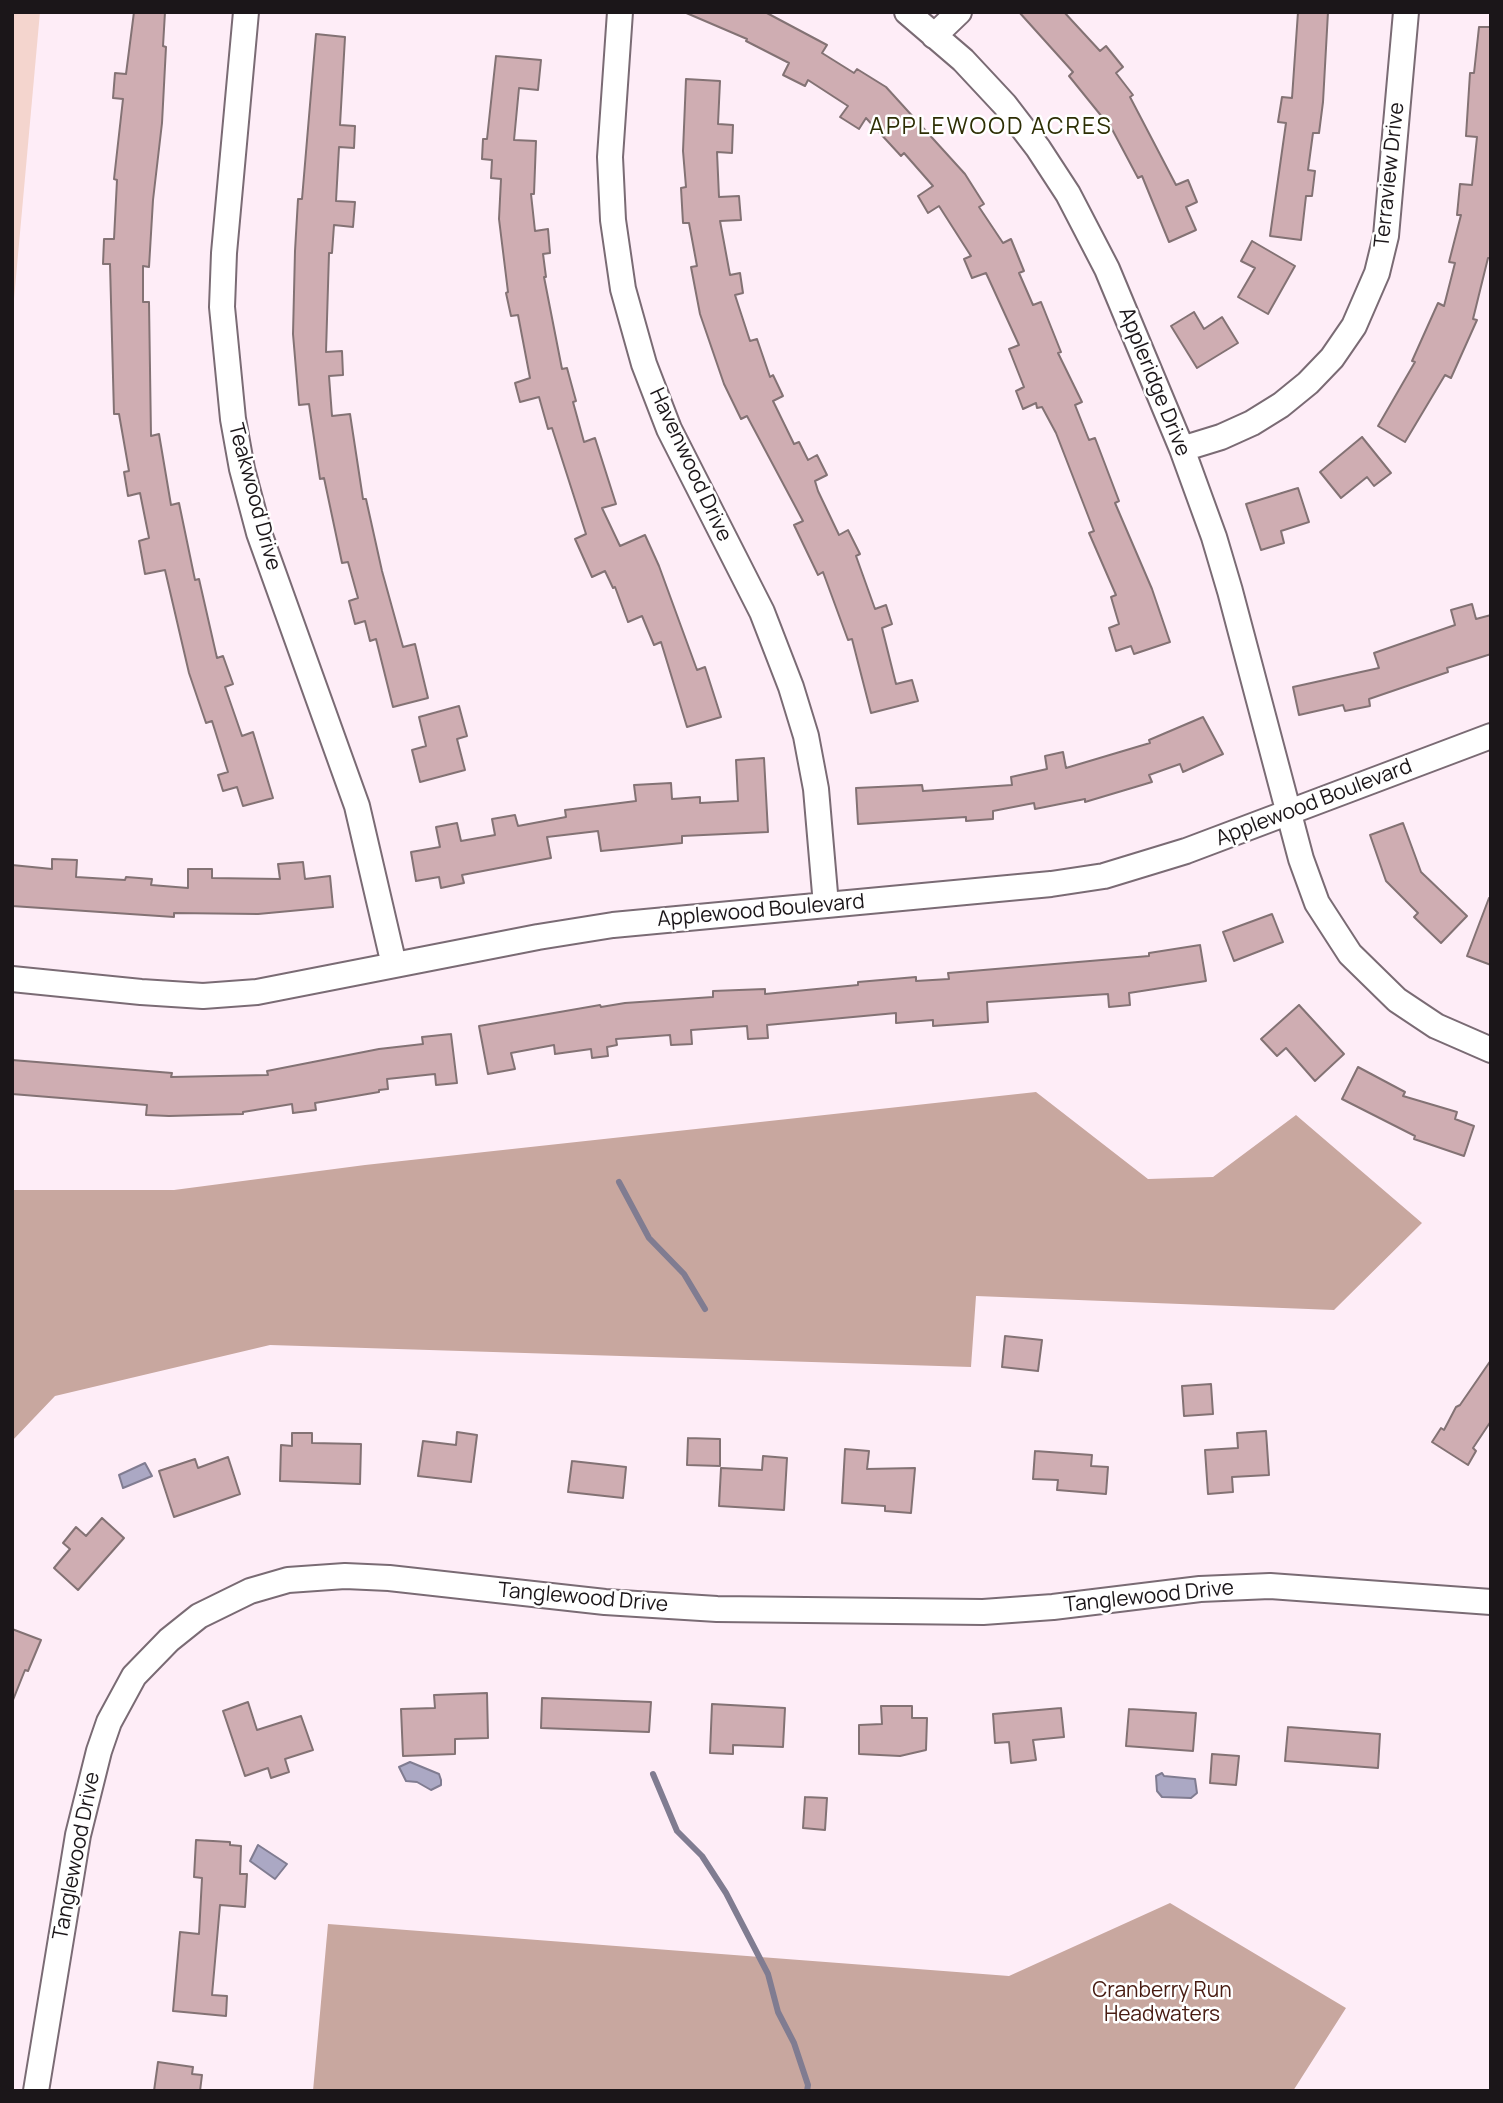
<!DOCTYPE html>
<html>
<head>
<meta charset="utf-8">
<style>
  body { margin:0 }
  #map { position:relative; width:1503px; height:2103px; overflow:hidden; background:#feedf7; font-family:Manrope,sans-serif }
  canvas { display:block }
  .frame { position:absolute; inset:0; border:14px solid #1b1619; pointer-events:none }
</style>
</head>
<body>
<div id="map">
<canvas width="1503" height="2103"></canvas>
<div class="frame"></div>
</div>
<script>
const c = document.querySelector('canvas').getContext('2d');
c.lineJoin = 'round';
function fill(path, color) {
  c.fillStyle = color;
  c.fill(path, 'evenodd');
}
function poly(rows) {
  const path = new Path2D();
  for (const r of rows) {
    path.moveTo(r[0], r[1]);
    for (let i = 2; i < r.length; i += 2) path.lineTo(r[i], r[i + 1]);
  }
  return path;
}
function trace(path, color, width, dash) {
  c.strokeStyle = color;
  c.lineWidth = width;
  c.lineCap = dash ? 'butt' : 'round';
  c.setLineDash(dash || []);
  c.stroke(path);
}
function label(font, color, halo, rows, align = 'center') {
  c.font = font + ' Manrope,sans-serif';
  c.lineWidth = 5;
  c.setLineDash([]);
  c.textBaseline = 'middle';
  c.strokeStyle = halo;
  c.fillStyle = color;
  for (const [text, x, y, turn = 0] of rows) {
    c.save();
    c.translate(x, y);
    c.rotate((+turn || 0) * Math.PI / 180);
    c.textAlign = isNaN(turn) ? turn : align;
    if (halo) c.strokeText(text, 0, 0);
    c.fillText(text, 0, 0);
    c.restore();
  }
}
fill(poly([
  [12,12,40,12,12,321]
]), '#f4d5ce');
fill(poly([
  [1036,1092,1148,1179,1213,1177,1296,1115,1422,1223,1334,1310,976,1296,971,1367,270,1345,55,1396,12,1441,12,1190,174,1190,365,1165],
  [1170,1903,1346,2008,1293,2091,313,2091,328,1924,1009,1976]
]), '#c8a79f');
const water = poly([
  [145,1463,152,1476,123,1488,119,1475,145,1463],
  [410,1762,439,1774,441,1780,441,1785,431,1790,417,1782,406,1781,399,1767,410,1762],
  [1162,1773,1164,1776,1195,1779,1197,1793,1191,1798,1162,1797,1157,1791,1156,1776,1162,1773],
  [258,1845,287,1864,275,1879,250,1861,258,1845]
]);
fill(water, '#aba8c4');
trace(water, '#807c91', 2);
trace(poly([
  [619,1182,649,1238,684,1274,705,1309],
  [653,1774,677,1831,702,1856,726,1893,768,1974,778,2012,794,2043,808,2085,807,2091]
]), '#807c91', 6);
const building = poly([
  [134,12,165,12,163,46,166,47,162,123,153,200,149,267,143,266,143,302,149,302,151,436,159,434,171,505,179,503,195,580,199,579,217,658,223,656,233,684,225,687,242,736,253,732,273,798,243,806,237,787,223,791,218,775,228,772,212,721,206,723,189,673,165,570,145,574,139,541,149,538,140,493,128,496,124,472,129,471,119,414,114,414,110,264,103,264,104,239,114,239,117,180,114,179,123,99,113,98,115,73,126,74,134,12],
  [684,12,765,12,827,45,822,53,854,73,857,69,886,87,965,174,984,204,979,207,1003,243,1011,239,1024,271,1019,273,1033,305,1041,302,1061,352,1058,353,1082,402,1075,405,1089,440,1095,438,1119,501,1115,503,1152,589,1170,642,1134,654,1131,646,1116,651,1109,628,1119,624,1111,597,1116,595,1089,533,1094,531,1056,433,1042,407,1037,408,1036,403,1023,409,1016,391,1024,387,1009,349,1019,345,986,273,972,278,964,259,971,256,939,206,928,213,918,196,933,186,904,153,901,156,866,118,859,129,840,117,848,106,808,80,805,86,783,75,789,63,746,41,747,39,684,12],
  [1019,12,1064,12,1100,51,1106,46,1123,67,1116,73,1133,95,1130,97,1176,185,1188,180,1197,202,1186,207,1196,230,1169,242,1142,176,1138,178,1105,116,1103,118,1069,76,1073,72,1019,12],
  [1298,12,1328,12,1323,102,1319,133,1313,133,1308,170,1315,171,1312,196,1306,196,1301,240,1270,236,1286,123,1278,122,1282,97,1292,98,1298,12],
  [1479,27,1491,27,1491,258,1488,258,1473,319,1477,320,1451,378,1445,375,1405,442,1378,426,1415,362,1412,361,1438,303,1444,306,1455,263,1449,262,1461,215,1457,215,1460,184,1472,185,1477,137,1466,136,1470,73,1474,73,1479,27],
  [316,34,345,37,340,125,355,126,354,148,339,147,336,201,355,202,353,227,334,225,332,253,329,253,326,352,342,351,343,375,329,376,332,416,350,414,363,499,366,499,382,571,403,647,415,644,428,698,393,707,376,639,370,641,365,621,355,624,349,601,358,598,348,562,342,563,324,478,320,479,309,404,299,405,293,334,295,251,298,199,302,199,316,34],
  [496,56,541,60,538,90,519,88,514,140,536,141,534,194,531,194,535,231,548,229,550,253,543,254,546,277,544,277,562,369,567,368,576,401,573,402,584,442,595,438,616,504,602,508,620,546,645,535,659,566,697,670,705,667,721,717,687,727,661,642,654,645,642,616,628,622,615,587,613,588,605,571,592,577,575,539,586,534,552,428,548,429,539,397,520,402,515,383,530,378,518,315,511,316,506,293,508,292,499,219,501,179,491,178,492,160,482,159,483,139,487,139,496,56],
  [686,79,720,81,718,124,733,125,732,153,717,152,719,197,739,196,741,220,720,221,730,275,740,273,743,293,735,295,750,341,757,339,770,377,773,375,783,396,773,401,794,444,799,442,808,460,817,455,827,475,815,481,818,491,839,535,848,530,860,554,856,556,875,609,886,605,892,624,882,628,896,684,912,680,918,701,871,713,852,639,848,640,823,572,818,575,794,525,803,521,747,416,741,419,724,384,700,314,691,267,697,266,689,223,683,223,681,188,686,187,683,151,686,79],
  [1252,241,1295,266,1268,314,1238,297,1255,268,1241,261,1252,241],
  [1194,312,1204,329,1222,317,1238,343,1197,368,1171,326,1194,312],
  [1362,437,1391,473,1374,486,1367,477,1341,498,1320,472,1362,437],
  [1298,488,1309,522,1281,531,1284,543,1261,550,1246,504,1298,488],
  [1472,604,1476,619,1491,615,1491,654,1447,668,1448,672,1369,699,1370,706,1345,711,1343,705,1299,715,1293,687,1379,668,1374,653,1455,625,1451,610,1472,604],
  [459,706,467,736,457,739,465,770,420,782,412,750,426,746,419,717,459,706],
  [1203,717,1223,754,1183,772,1180,764,1149,775,1152,782,1085,802,1085,799,1035,809,1034,803,993,811,993,819,966,821,966,817,858,824,856,788,922,785,923,791,1012,785,1011,777,1047,769,1045,756,1063,752,1066,768,1150,743,1149,740,1203,717],
  [764,758,768,832,682,836,682,843,601,851,598,831,547,837,551,858,462,875,464,883,441,888,439,877,416,881,411,852,440,847,436,827,457,823,461,841,495,835,492,819,515,815,518,826,566,817,565,810,636,801,634,785,671,783,672,799,700,797,700,803,738,801,736,760,764,758],
  [1403,823,1421,872,1467,916,1441,943,1414,917,1418,913,1386,881,1370,835,1403,823],
  [52,859,77,860,76,877,125,880,126,877,152,879,151,885,188,888,188,869,212,869,212,878,280,879,278,864,303,862,305,879,330,876,333,907,258,914,174,913,174,917,12,906,12,865,52,869,52,859],
  [1489,898,1491,898,1491,965,1467,956,1489,898],
  [1272,914,1283,942,1234,961,1223,932,1272,914],
  [1200,945,1206,981,1129,993,1130,1005,1109,1007,1108,994,987,1002,988,1022,933,1026,933,1020,896,1023,896,1013,767,1025,768,1038,748,1039,747,1026,691,1030,692,1044,671,1045,670,1035,616,1039,617,1045,607,1047,608,1056,592,1058,591,1049,555,1054,554,1045,511,1053,515,1069,488,1074,479,1026,600,1005,601,1007,625,1003,713,997,713,991,765,989,765,994,858,985,858,982,916,977,916,981,949,979,948,973,1149,956,1149,953,1200,945],
  [1299,1005,1344,1054,1315,1081,1286,1048,1277,1056,1261,1039,1299,1005],
  [451,1034,457,1083,436,1085,435,1074,387,1079,388,1089,379,1090,379,1092,315,1103,316,1110,293,1113,292,1104,243,1112,243,1114,169,1116,146,1115,147,1105,12,1094,12,1060,172,1073,171,1077,268,1075,267,1071,379,1049,423,1044,422,1037,451,1034],
  [1358,1067,1405,1092,1403,1096,1457,1112,1455,1119,1474,1126,1464,1156,1414,1139,1415,1136,1342,1099,1358,1067],
  [1005,1336,1042,1340,1038,1371,1002,1367,1005,1336],
  [1491,1360,1491,1421,1473,1448,1476,1451,1468,1465,1432,1442,1441,1428,1444,1430,1456,1407,1460,1405,1491,1360],
  [1211,1384,1213,1414,1184,1416,1182,1386,1211,1384],
  [1266,1431,1269,1475,1232,1477,1233,1492,1208,1494,1205,1450,1238,1448,1237,1433,1266,1431],
  [457,1432,477,1435,471,1482,418,1476,423,1441,456,1445,457,1432],
  [292,1433,312,1433,312,1443,361,1444,360,1484,280,1481,281,1445,292,1446,292,1433],
  [688,1438,720,1439,720,1466,687,1465,688,1438],
  [845,1449,869,1451,867,1469,915,1468,911,1513,885,1511,885,1506,842,1503,845,1449],
  [1035,1451,1092,1455,1091,1466,1108,1467,1106,1494,1057,1490,1058,1480,1033,1479,1035,1451],
  [763,1456,787,1458,784,1510,719,1506,721,1468,762,1470,763,1456],
  [228,1457,240,1494,174,1517,159,1471,195,1459,198,1468,228,1457],
  [572,1461,626,1467,623,1498,568,1492,572,1461],
  [102,1518,124,1538,78,1590,54,1568,70,1549,63,1543,76,1527,86,1536,102,1518],
  [12,1629,41,1640,28,1671,25,1670,13,1700,12,1629],
  [487,1693,488,1738,455,1739,455,1754,403,1756,401,1709,435,1708,434,1695,487,1693],
  [542,1698,651,1702,649,1732,541,1728,542,1698],
  [248,1702,257,1730,301,1716,313,1750,285,1759,289,1772,271,1778,268,1768,245,1776,223,1711,248,1702],
  [712,1704,785,1708,783,1747,733,1745,733,1754,710,1753,712,1704],
  [881,1706,912,1706,912,1718,927,1718,926,1750,900,1756,859,1754,859,1725,882,1724,881,1706],
  [1061,1708,1064,1737,1033,1740,1036,1760,1011,1763,1009,1742,995,1743,993,1714,1061,1708],
  [1129,1709,1196,1713,1193,1751,1126,1746,1129,1709],
  [1288,1727,1380,1734,1378,1768,1285,1761,1288,1727],
  [1212,1754,1239,1756,1236,1785,1210,1783,1212,1754],
  [805,1797,827,1798,825,1830,803,1828,805,1797],
  [196,1840,230,1842,230,1845,241,1846,240,1874,247,1874,245,1907,220,1905,212,1995,227,1996,226,2016,173,2011,180,1932,199,1934,202,1878,194,1877,196,1840],
  [158,2062,193,2067,192,2074,202,2075,200,2091,154,2091,158,2062]
]);
fill(building, '#cfadb2');
trace(building, '#837274', 2);
const minor = poly([
  [246,12,224,253,222,307,233,419,242,469,259,533,357,806,394,965],
  [620,12,610,157,613,220,623,289,644,364,669,429,762,612,791,687,806,736,816,789,826,905],
  [907,12,963,60,1005,105,1038,148,1068,194,1107,269,1182,449,1214,537,1230,591,1301,859,1317,903,1350,954,1397,1000,1436,1026,1491,1050],
  [934,36,959,12],
  [1182,449,1221,437,1252,423,1281,405,1308,383,1332,358,1354,326,1377,273,1386,236,1406,12],
  [12,979,141,992,203,996,257,992,538,937,613,925,1051,884,1104,876,1186,851,1491,736],
  [36,2091,78,1835,99,1751,109,1722,134,1676,169,1640,199,1616,250,1591,288,1580,345,1576,389,1578,605,1602,717,1609,983,1612,1053,1607,1200,1589,1270,1586,1491,1602]
]);
trace(minor, '#7a6b74', 28);
trace(minor, '#fff', 24);
label('21px', '#1b1619', '#fff', [
  ["Terraview Drive",1390,175,-84],
  ["Appleridge Drive",1154,382,68],
  ["Havenwood Drive",690,465,65],
  ["Teakwood Drive",254,497,75],
  ["Applewood Boulevard",1314,803,-21],
  ["Applewood Boulevard",761,911,-5],
  ["Tanglewood Drive",1149,1597,-6],
  ["Tanglewood Drive",583,1598,5],
  ["Tanglewood Drive",77,1856,-79]
]);
label('21px', '#471b11', '#fff', [
  ["Cranberry Run",1162,1991],
  ["Headwaters",1162,2015]
]);
c.letterSpacing = '2px';
label('23px', '#2d2e04', '#fff', [
  ["APPLEWOOD ACRES",991,128]
]);
c.letterSpacing = '0px';
</script>
</body>
</html>
